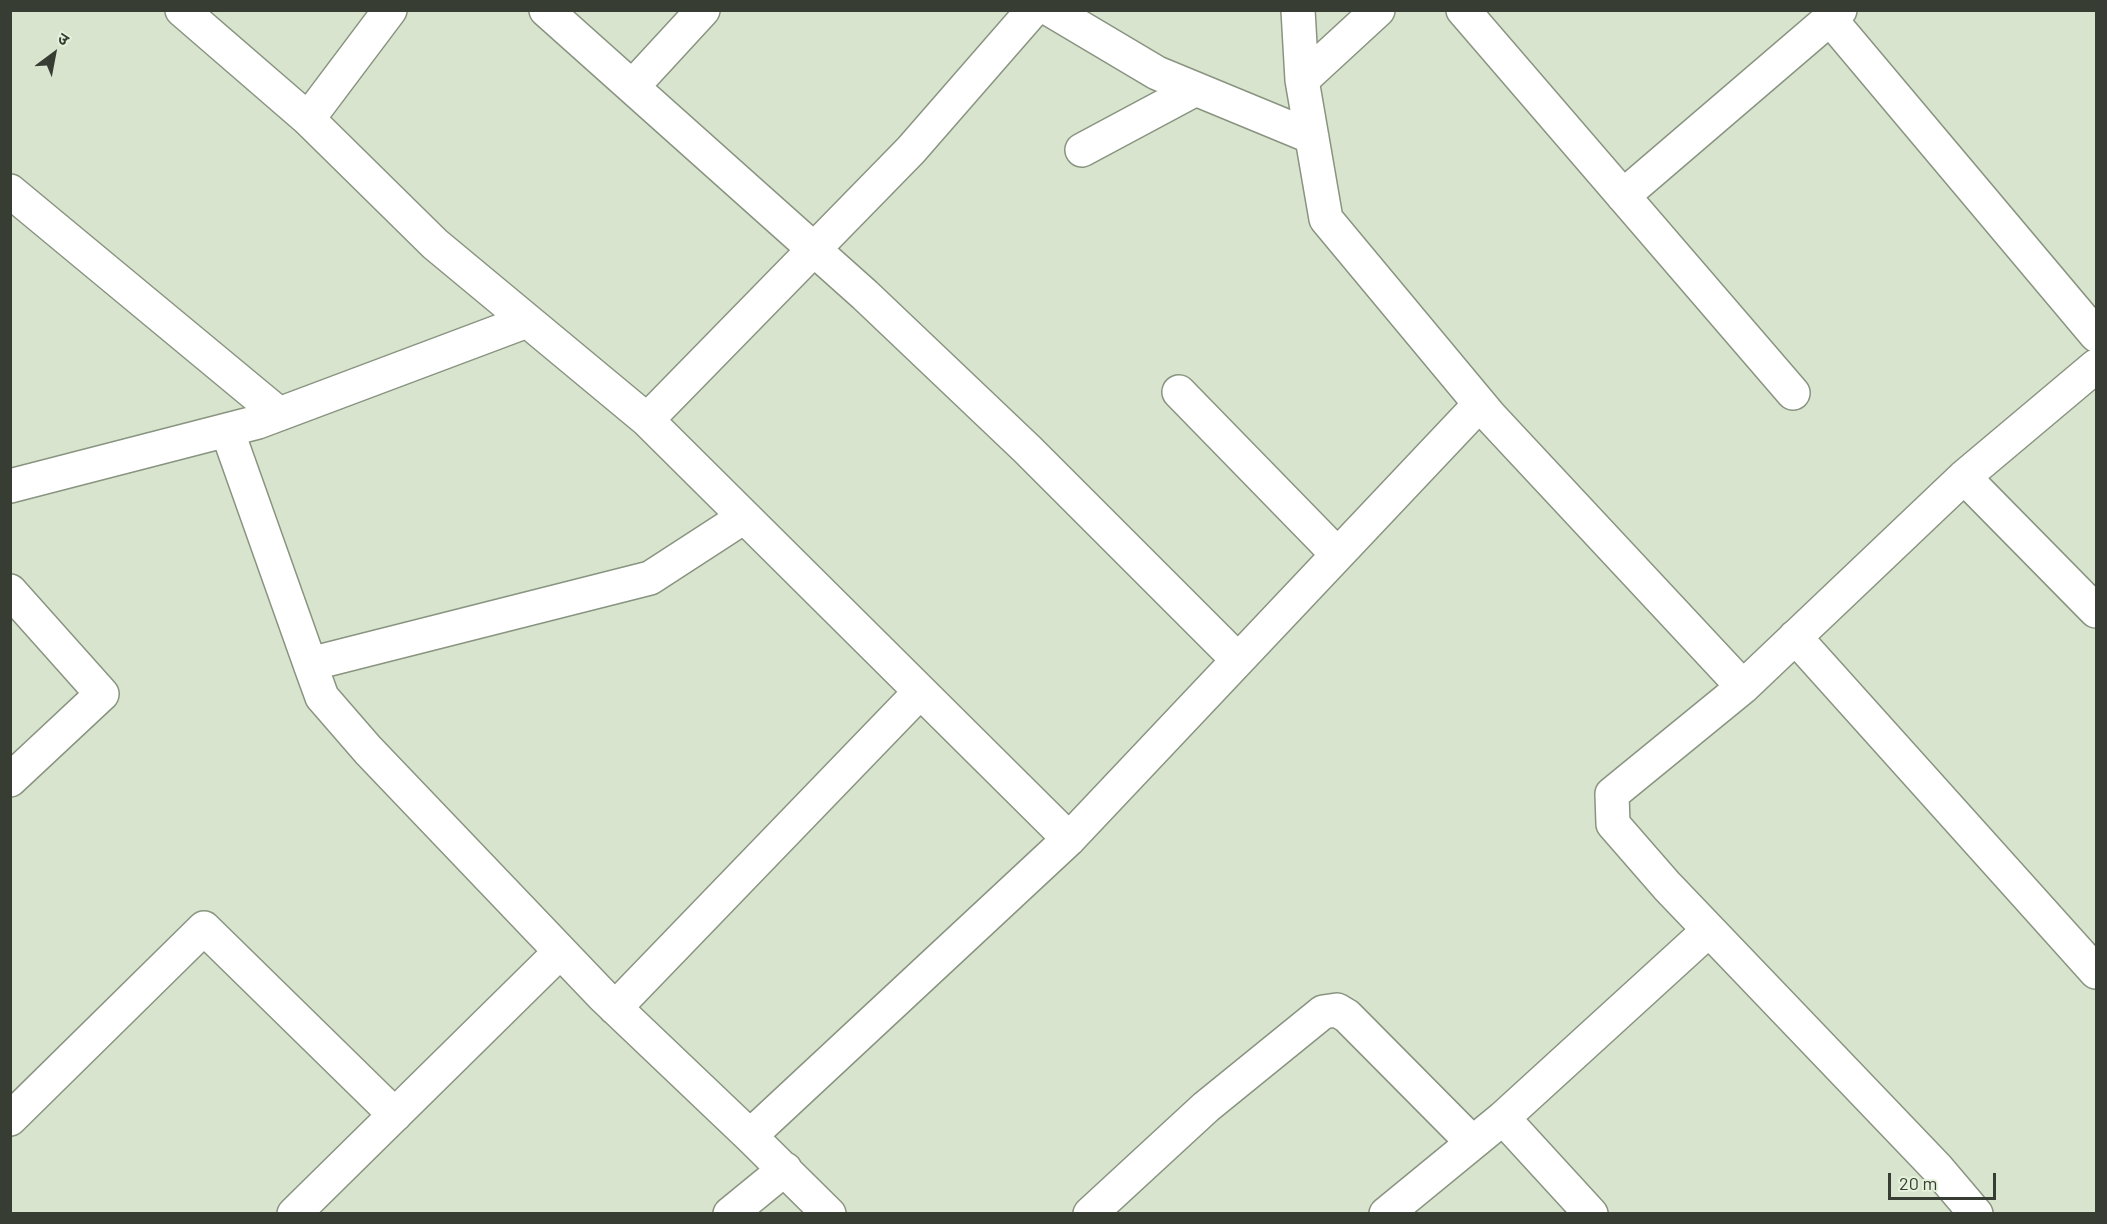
<!DOCTYPE html>
<html>
<head>
<meta charset="utf-8">
<style>
  body { margin:0 }
  #map { position:relative; width:2107px; height:1224px; overflow:hidden; background:#d8e4ce; font-family:Barlow,"Noto Sans Devanagari",sans-serif }
  canvas { display:block }
  .frame { position:absolute; inset:0; border:12px solid #383d34; pointer-events:none }
  .north { position:absolute; left:24px; top:24px; width:60px; height:60px; -webkit-text-stroke:4px #e5f1db; paint-order:stroke; rotate:32deg; font-size:16px; font-weight:700; line-height:24px; text-align:center; color:#383d34 }
  .north::after { content:''; display:block; margin:auto; width:21px; height:27px; background:#383d34; clip-path:polygon(50% 0,100% 100%,50% 72%,0 100%) }
  .scale { position:absolute; left:1888px; top:1173px; width:108px; height:27px; box-sizing:border-box; border:3px solid #383d34; border-top:0; padding-left:8px; font-size:18px; line-height:21px; white-space:nowrap; color:#383d34; -webkit-text-stroke:4px #e5f1db; paint-order:stroke }
</style>
</head>
<body>
<div id="map">
<canvas width="2107" height="1224"></canvas>
<div class="frame"></div>
<div class="north">उ</div>
<div class="scale">20 m</div>
</div>
<script>
const c = document.querySelector('canvas').getContext('2d');
c.lineJoin = 'round';
function poly(rows) {
  const path = new Path2D();
  for (const r of rows) {
    path.moveTo(r[0], r[1]);
    for (let i = 2; i < r.length; i += 2) path.lineTo(r[i], r[i + 1]);
  }
  return path;
}
function trace(path, color, width, dash) {
  c.strokeStyle = color;
  c.lineWidth = width;
  c.lineCap = dash ? 'butt' : 'round';
  c.setLineDash(dash || []);
  c.stroke(path);
}
const minor = poly([
  [182,10,308,119,435,244,647,420,1069,839],
  [546,10,865,295,1027,449,1237,659],
  [1051,10,1157,73,1312,137],
  [1298,10,1302,80,1326,219,1490,416,1743,687],
  [1463,10,1793,393],
  [1831,20,2096,335],
  [1302,80,1378,10],
  [633,86,703,10],
  [308,119,390,10],
  [1082,150,1196,89],
  [10,191,279,414],
  [1623,196,1840,10],
  [1179,392,1336,553],
  [647,420,911,150,1033,10],
  [227,430,310,664,650,578,744,517],
  [1964,477,2096,611],
  [10,486,258,422,527,321],
  [10,591,102,694,10,780],
  [1795,637,2096,972],
  [310,664,322,697,368,750,604,997,750,1136,1069,839,1480,404],
  [615,1008,920,692],
  [1503,1118,1591,1214],
  [10,1119,204,928,395,1115],
  [750,1136,829,1214],
  [294,1214,560,952],
  [730,1214,785,1169],
  [1090,1214,1206,1107,1323,1012,1337,1010,1347,1016,1471,1141],
  [1386,1214,1503,1118,1709,930],
  [1976,1214,1937,1168,1667,886,1613,824,1612,794,1743,687,1964,477,2096,366]
]);
trace(minor, '#899480', 36);
trace(minor, '#fff', 33);
</script>
</body>
</html>
